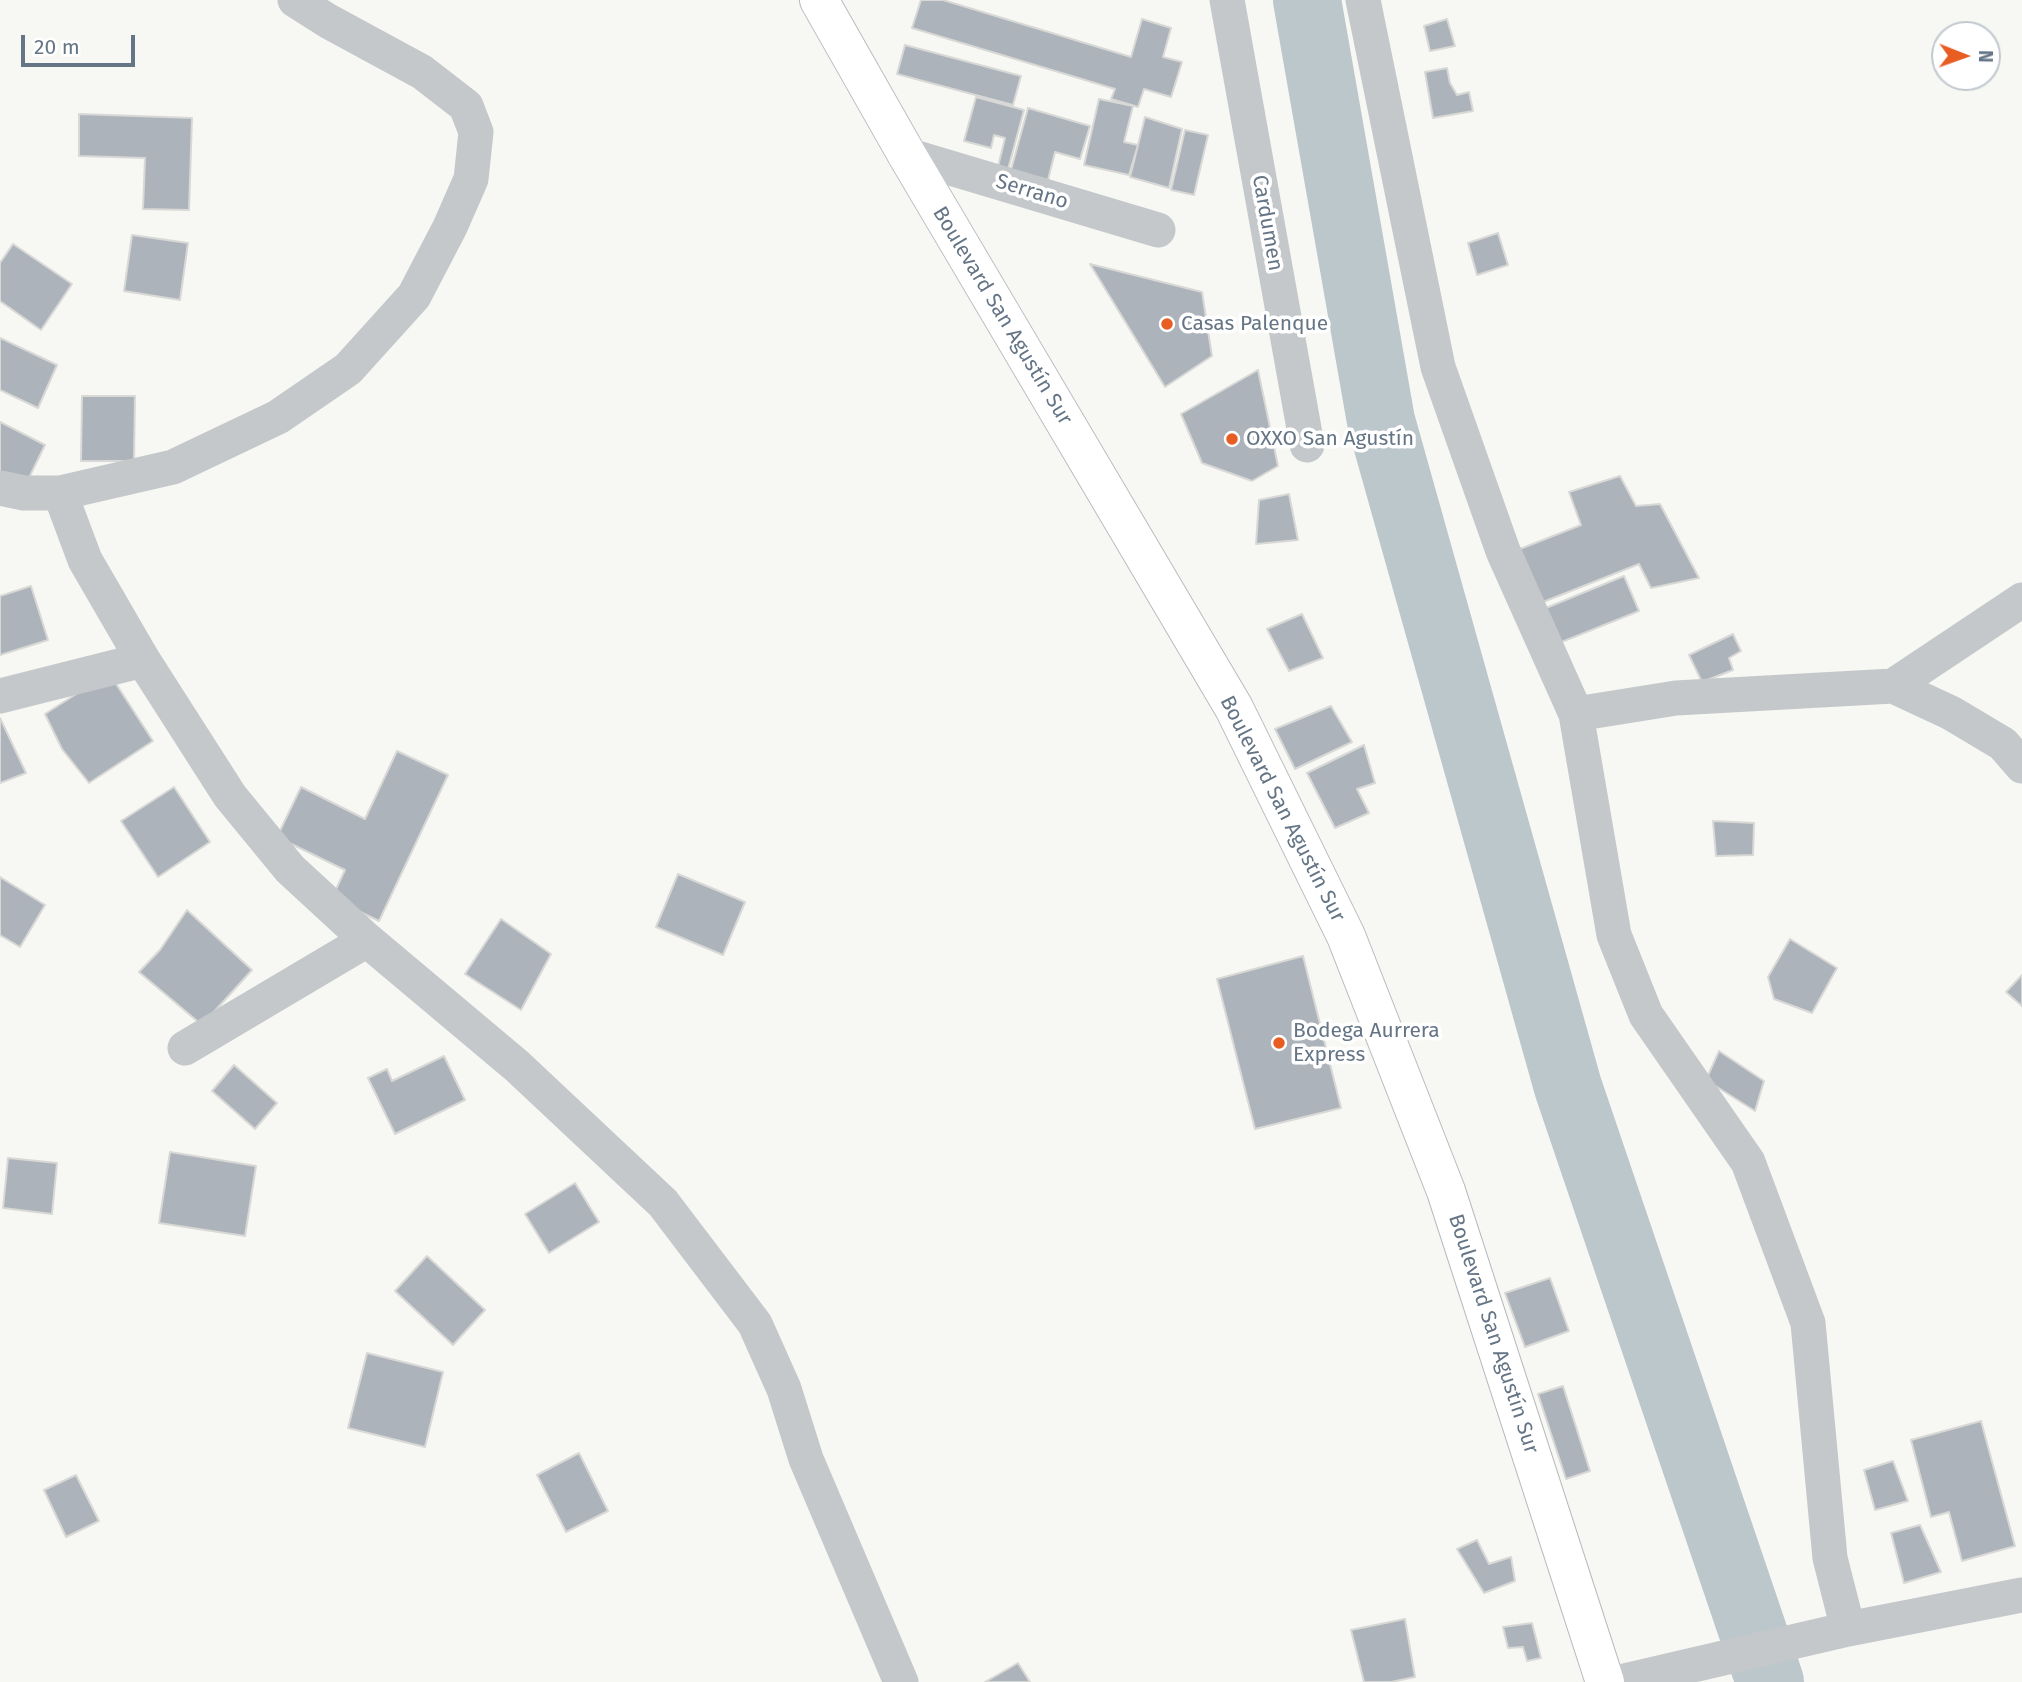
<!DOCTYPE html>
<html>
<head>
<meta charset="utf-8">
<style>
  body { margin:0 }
  #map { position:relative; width:2022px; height:1682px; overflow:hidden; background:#f7f7f3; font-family:"Fira Sans",sans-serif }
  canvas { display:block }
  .north { position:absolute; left:1931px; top:21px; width:70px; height:70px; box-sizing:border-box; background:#fff; border:2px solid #c1c8ce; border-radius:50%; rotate:91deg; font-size:19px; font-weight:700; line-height:28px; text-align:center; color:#657585 }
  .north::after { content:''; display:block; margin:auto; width:24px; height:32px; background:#e85d22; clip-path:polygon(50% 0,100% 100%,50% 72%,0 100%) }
  .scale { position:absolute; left:21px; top:35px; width:114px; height:32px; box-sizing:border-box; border:4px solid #657585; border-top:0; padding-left:9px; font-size:21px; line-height:24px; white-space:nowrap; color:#657585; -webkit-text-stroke:5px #fff; paint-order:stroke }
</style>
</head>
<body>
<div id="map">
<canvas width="2022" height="1682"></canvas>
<div class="north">N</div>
<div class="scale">20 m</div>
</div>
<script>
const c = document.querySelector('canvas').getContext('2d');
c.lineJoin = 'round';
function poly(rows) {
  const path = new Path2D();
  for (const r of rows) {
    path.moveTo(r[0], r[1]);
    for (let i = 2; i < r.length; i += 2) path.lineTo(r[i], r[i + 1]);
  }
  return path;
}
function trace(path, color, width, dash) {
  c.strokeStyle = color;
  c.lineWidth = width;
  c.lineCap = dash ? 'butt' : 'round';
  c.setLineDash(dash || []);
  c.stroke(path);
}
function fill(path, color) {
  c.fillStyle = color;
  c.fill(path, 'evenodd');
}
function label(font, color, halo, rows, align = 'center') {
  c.font = font + ' "Fira Sans",sans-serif';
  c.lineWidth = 7;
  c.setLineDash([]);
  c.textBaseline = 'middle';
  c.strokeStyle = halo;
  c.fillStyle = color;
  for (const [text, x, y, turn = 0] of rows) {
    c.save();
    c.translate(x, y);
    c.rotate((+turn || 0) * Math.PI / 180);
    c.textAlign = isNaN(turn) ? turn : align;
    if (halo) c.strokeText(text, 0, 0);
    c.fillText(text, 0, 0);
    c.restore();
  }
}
trace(poly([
  [1307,0,1381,421,1568,1087,1770,1682]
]), '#bcc7cc', 68);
const building = poly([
  [921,0,943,0,1131,57,1142,19,1171,28,1163,57,1182,62,1171,97,1144,89,1138,107,1111,99,1115,89,912,28,921,0],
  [1447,19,1455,46,1430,51,1424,26,1447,19],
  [905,45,1021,76,1013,105,897,74,905,45],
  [1447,68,1450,83,1457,95,1469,92,1473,111,1433,118,1425,72,1447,68],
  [976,97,1024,110,1007,173,997,171,1005,138,994,135,991,148,964,141,976,97],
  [1099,99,1133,106,1124,142,1138,145,1129,175,1084,165,1099,99],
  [1028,108,1090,126,1080,159,1055,152,1048,180,1011,170,1028,108],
  [79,114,192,118,189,210,143,209,145,158,79,156,79,114],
  [1145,117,1182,129,1169,188,1130,177,1145,117],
  [1185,130,1208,135,1194,195,1171,190,1185,130],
  [1498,233,1508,265,1477,275,1468,243,1498,233],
  [132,235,188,243,180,300,124,291,132,235],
  [13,244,72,284,41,330,0,301,0,263,13,244],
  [1090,264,1202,292,1212,356,1165,387,1090,264],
  [0,338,57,365,38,408,0,390,0,338],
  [1258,370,1278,466,1252,481,1202,463,1181,414,1258,370],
  [82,396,135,396,134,461,81,461,82,396],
  [0,422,45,445,24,488,0,476,0,422],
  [1620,476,1636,506,1660,504,1699,578,1651,588,1639,564,1543,602,1520,549,1581,525,1569,492,1620,476],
  [1289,494,1298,540,1256,544,1259,500,1289,494],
  [1624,576,1639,611,1559,643,1546,608,1624,576],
  [31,586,48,640,0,655,0,596,31,586],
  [1302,614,1323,658,1289,671,1267,629,1302,614],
  [1733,634,1741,651,1729,658,1733,670,1702,682,1689,655,1733,634],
  [109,673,153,741,89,783,62,749,45,714,109,673],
  [1331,706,1352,742,1295,769,1275,729,1331,706],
  [0,718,26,773,0,783,0,718],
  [1364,745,1375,783,1357,789,1369,813,1335,828,1307,773,1364,745],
  [397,751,448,775,379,921,332,898,345,870,277,837,301,787,365,819,397,751],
  [174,787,210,842,158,877,121,821,174,787],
  [1713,821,1754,823,1753,855,1716,856,1713,821],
  [678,874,745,902,723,955,656,927,678,874],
  [0,877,45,905,20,947,0,935,0,877],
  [187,910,252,970,202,1025,139,972,160,950,187,910],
  [501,919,551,954,521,1010,465,974,501,919],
  [1790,939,1837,968,1812,1013,1774,999,1768,977,1790,939],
  [1303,956,1341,1108,1255,1129,1217,979,1303,956],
  [2022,975,2022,1006,2006,992,2022,975],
  [1719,1051,1764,1081,1755,1111,1706,1080,1719,1051],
  [444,1056,465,1100,395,1134,368,1078,387,1069,392,1081,444,1056],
  [234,1065,277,1103,255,1129,212,1091,234,1065],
  [170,1152,256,1166,245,1236,159,1223,170,1152],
  [8,1158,57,1163,52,1214,3,1208,8,1158],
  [575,1183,599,1222,549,1253,525,1214,575,1183],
  [427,1256,485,1310,453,1345,395,1291,427,1256],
  [1550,1278,1569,1331,1525,1347,1505,1293,1550,1278],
  [367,1353,443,1372,425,1447,348,1428,367,1353],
  [1563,1386,1590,1471,1566,1479,1538,1394,1563,1386],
  [1981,1421,2015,1546,1962,1561,1949,1512,1931,1517,1911,1440,1981,1421],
  [579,1453,608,1511,566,1532,537,1475,579,1453],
  [1893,1461,1908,1501,1875,1510,1864,1470,1893,1461],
  [76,1475,99,1521,66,1537,44,1490,76,1475],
  [1920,1525,1941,1572,1904,1583,1891,1533,1920,1525],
  [1477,1540,1489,1564,1511,1557,1515,1581,1484,1593,1457,1549,1477,1540],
  [1405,1619,1415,1677,1391,1682,1364,1682,1351,1630,1405,1619],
  [1532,1623,1541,1658,1527,1661,1523,1647,1508,1648,1503,1627,1532,1623],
  [1018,1663,1030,1682,985,1682,1018,1663]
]);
fill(building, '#acb3ba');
trace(building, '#d8d8d6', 2);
const secondary = poly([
  [819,0,907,155,1234,708,1346,936,1446,1191,1605,1682]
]);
trace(secondary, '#b6bbc0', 40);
trace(poly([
  [1227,0,1307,445],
  [1363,0,1438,367,1503,551,1576,714,1614,935,1646,1015,1748,1162,1808,1323,1830,1558,1848,1629],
  [907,155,1158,230],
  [0,488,24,493,60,493,173,467,278,417,348,369,414,296,450,227,471,179,476,132,466,106,422,72,328,21,295,0],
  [60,493,85,560,143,660,230,796,290,869,367,940,517,1066,663,1203,755,1324,784,1389,806,1459,901,1682],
  [1893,686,2022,600],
  [0,696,143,660],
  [1576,714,1676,698,1893,686,1951,713,2003,744,2022,766],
  [185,1048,367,940],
  [1620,1682,1848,1629,2022,1595]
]), '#c4c8cb', 35);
trace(secondary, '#fff', 38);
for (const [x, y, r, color] of [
  [1167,324,7,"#e85d22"],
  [1232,439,7,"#e85d22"],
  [1279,1043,7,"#e85d22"]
]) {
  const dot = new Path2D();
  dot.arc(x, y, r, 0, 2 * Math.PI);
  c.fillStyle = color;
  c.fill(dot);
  trace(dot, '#fff', 2.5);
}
label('21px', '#657585', '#fff', [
  ["Serrano",1032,192,17],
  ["Cardumen",1267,223,80],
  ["Boulevard San Agustín Sur",1002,316,59],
  ["Boulevard San Agustín Sur",1282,809,63],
  ["Boulevard San Agustín Sur",1493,1334,72]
]);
label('21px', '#657585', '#fff', [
  ["Casas Palenque",1181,324],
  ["OXXO San Agustín",1246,439],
  ["Bodega Aurrera",1293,1031],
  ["Express",1293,1055]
], 'left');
</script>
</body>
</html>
